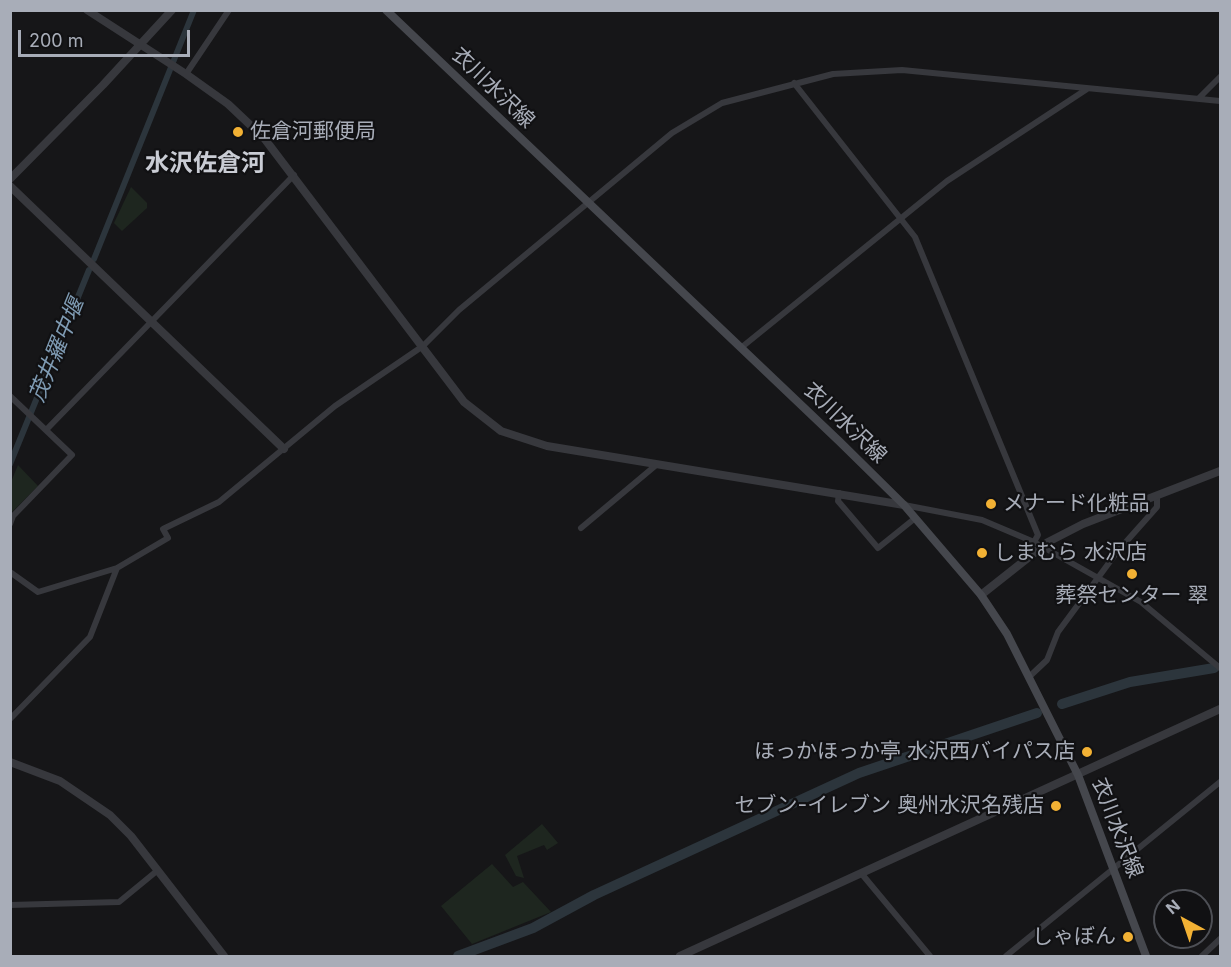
<!DOCTYPE html>
<html>
<head>
<meta charset="utf-8">
<style>
  body { margin:0 }
  #map { position:relative; width:1231px; height:967px; overflow:hidden; background:#161618; font-family:Inter,sans-serif }
  canvas { display:block }
  .frame { position:absolute; inset:0; border:12px solid #a8adb8; pointer-events:none }
  .north { position:absolute; left:1153px; top:889px; width:60px; height:60px; box-sizing:border-box; background:#111113; border:2px solid #4d4f55; border-radius:50%; rotate:320deg; font-size:16px; font-weight:700; line-height:24px; text-align:center; color:#a8adb8 }
  .north::after { content:''; display:block; margin:auto; width:21px; height:27px; background:#f2b134; clip-path:polygon(50% 0,100% 100%,50% 72%,0 100%) }
  .scale { position:absolute; left:18px; top:30px; width:172px; height:27px; box-sizing:border-box; border:3px solid #a8adb8; border-top:0; padding-left:8px; font-size:18px; line-height:21px; white-space:nowrap; color:#a8adb8; -webkit-text-stroke:4px #111113; paint-order:stroke }
</style>
</head>
<body>
<div id="map">
<canvas width="1231" height="967"></canvas>
<div class="frame"></div>
<div class="north">N</div>
<div class="scale">200 m</div>
</div>
<script>
const c = document.querySelector('canvas').getContext('2d');
c.lineJoin = 'round';
function fill(path, color) {
  c.fillStyle = color;
  c.fill(path, 'evenodd');
}
function poly(rows) {
  const path = new Path2D();
  for (const r of rows) {
    path.moveTo(r[0], r[1]);
    for (let i = 2; i < r.length; i += 2) path.lineTo(r[i], r[i + 1]);
  }
  return path;
}
function trace(path, color, width, dash) {
  c.strokeStyle = color;
  c.lineWidth = width;
  c.lineCap = dash ? 'butt' : 'round';
  c.setLineDash(dash || []);
  c.stroke(path);
}
function label(font, color, halo, rows, align = 'center') {
  c.font = font + ' Inter,"Noto Sans JP",sans-serif';
  c.lineWidth = 4.5;
  c.setLineDash([]);
  c.textBaseline = 'middle';
  c.strokeStyle = halo;
  c.fillStyle = color;
  for (const [text, x, y, turn = 0] of rows) {
    c.save();
    c.translate(x, y);
    c.rotate((+turn || 0) * Math.PI / 180);
    c.textAlign = isNaN(turn) ? turn : align;
    if (halo) c.strokeText(text, 0, 0);
    c.fillText(text, 0, 0);
    c.restore();
  }
}
fill(poly([
  [131,187,147,203,147,208,122,231,114,223],
  [18,465,38,486,11,513,11,482],
  [542,824,558,843,547,850,544,845,517,856,524,878,516,876,505,855],
  [492,864,513,887,523,882,551,912,472,944,441,906]
]), '#1e261f');
trace(poly([
  [94,259,194,10],
  [10,464,89,270]
]), '#2c353c', 6);
trace(poly([
  [1062,704,1130,682,1214,668],
  [458,956,533,928,594,895,859,773,1037,713]
]), '#2c353c', 10);
trace(poly([
  [186,74,229,10],
  [794,83,915,237,1038,535,1034,542],
  [1198,99,1220,77],
  [742,347,947,181,1087,89],
  [10,396,72,455,13,516,10,524],
  [46,430,294,175],
  [839,493,838,501,878,548,914,519],
  [904,505,982,520,1034,542,1141,602,1220,668],
  [581,528,655,466],
  [10,572,38,592,117,568,168,538,163,529,219,502,335,406,423,346,459,310,672,133,722,103,833,74,902,70,1220,101],
  [1029,677,1047,660,1058,632,1117,552,1157,507,1157,497],
  [10,719,90,637,117,568],
  [861,873,930,956],
  [10,905,119,902,158,870],
  [1006,956,1220,782],
  [1202,956,1220,939]
]), '#37383d', 6);
trace(poly([
  [87,10,186,74,228,104,264,138,464,402,501,431,547,446,904,505],
  [10,179,103,85,172,10],
  [10,186,284,449],
  [981,595,1048,542,1083,524,1220,471],
  [10,762,60,781,110,815,131,836,224,956],
  [680,956,1220,709]
]), '#37383d', 8);
trace(poly([
  [386,10,840,442,904,505,981,595,1007,634,1078,775,1146,956]
]), '#45474d', 8);
for (const [x, y, r, color] of [
  [238,132,6,"#f2b134"],
  [991,504,6,"#f2b134"],
  [982,553,6,"#f2b134"],
  [1132,574,6,"#f2b134"],
  [1087,752,6,"#f2b134"],
  [1056,806,6,"#f2b134"],
  [1128,937,6,"#f2b134"]
]) {
  const dot = new Path2D();
  dot.arc(x, y, r, 0, 2 * Math.PI);
  c.fillStyle = color;
  c.fill(dot);
  trace(dot, '#111113', 2);
}
label('21px', '#a8adb8', '#111113', [
  ["衣川水沢線",493,88,44],
  ["衣川水沢線",845,423,44],
  ["衣川水沢線",1117,828,69]
]);
label('21px', '#a8adb8', '#111113', [
  ["佐倉河郵便局",250,132],
  ["メナード化粧品",1003,504],
  ["しまむら 水沢店",994,553],
  ["葬祭センター 翠",1132,596,"center"],
  ["ほっかほっか亭 水沢西バイパス店",1075,752,"right"],
  ["セブン-イレブン 奥州水沢名残店",1044,806,"right"],
  ["しゃぼん",1116,937,"right"]
], 'left');
label('italic 22px', '#7f9bb3', '#111113', [
  ["茂井羅中堰",57,350,-68]
]);
label('bold 24px', '#c9ccd4', '#111113', [
  ["水沢佐倉河",205,164]
]);
</script>
</body>
</html>
